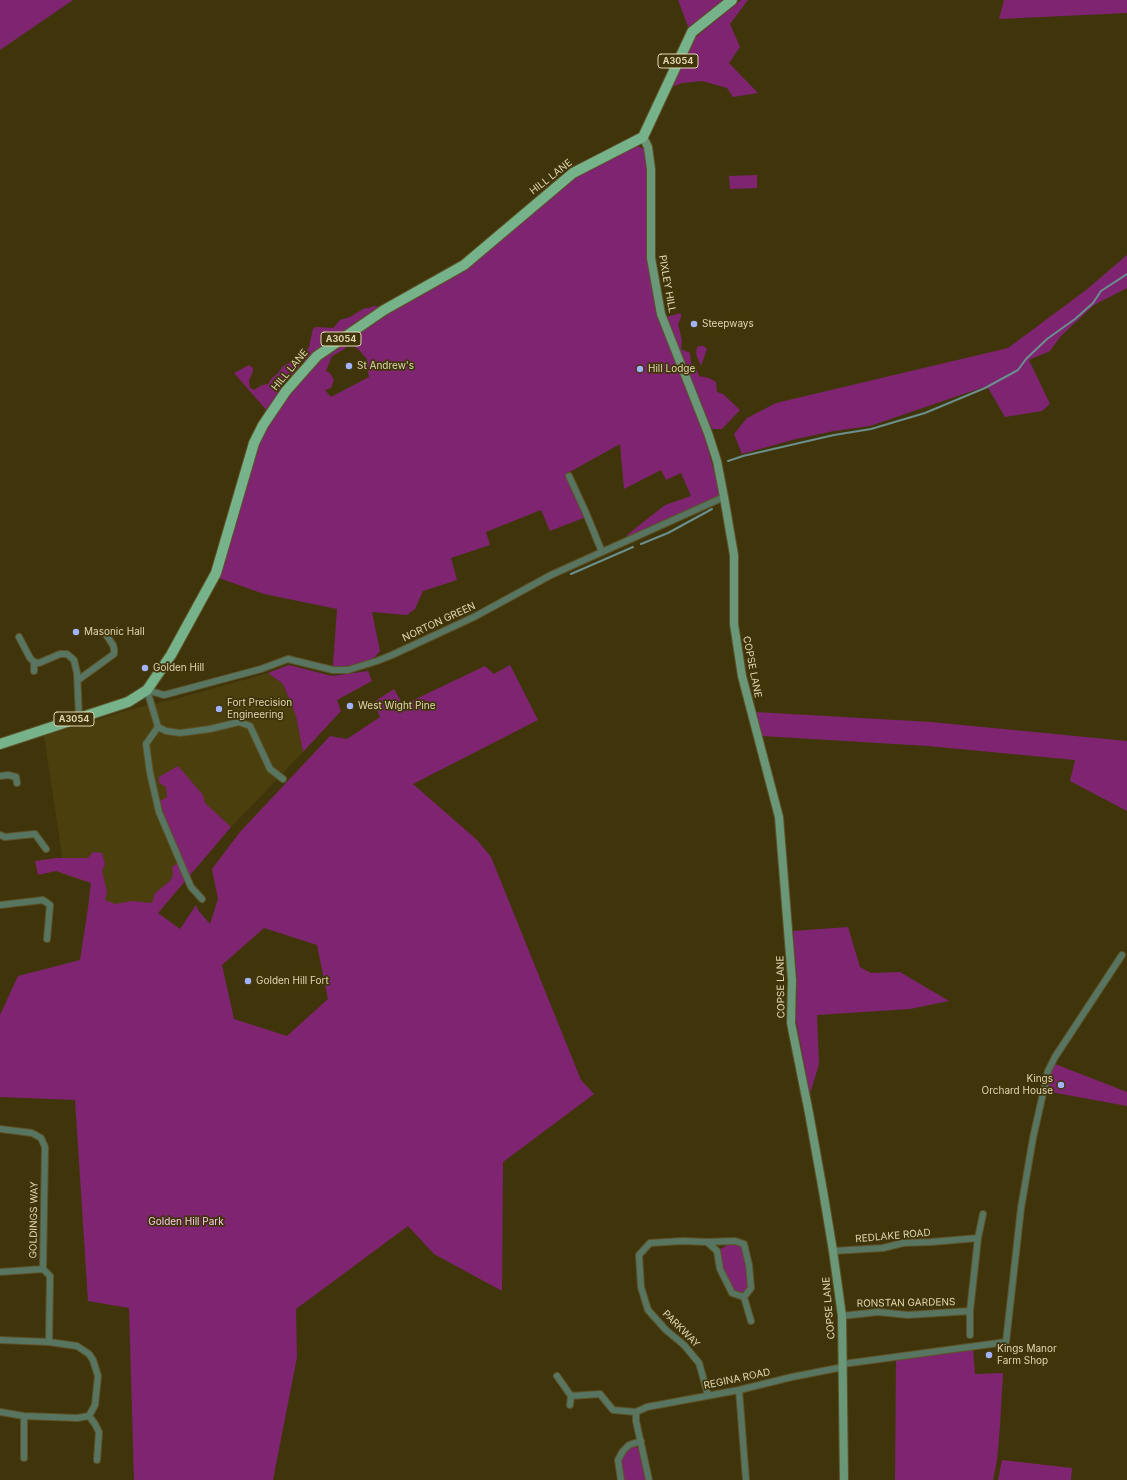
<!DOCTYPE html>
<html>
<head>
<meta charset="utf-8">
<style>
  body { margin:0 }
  canvas { display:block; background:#40350a }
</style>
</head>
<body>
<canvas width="1127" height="1480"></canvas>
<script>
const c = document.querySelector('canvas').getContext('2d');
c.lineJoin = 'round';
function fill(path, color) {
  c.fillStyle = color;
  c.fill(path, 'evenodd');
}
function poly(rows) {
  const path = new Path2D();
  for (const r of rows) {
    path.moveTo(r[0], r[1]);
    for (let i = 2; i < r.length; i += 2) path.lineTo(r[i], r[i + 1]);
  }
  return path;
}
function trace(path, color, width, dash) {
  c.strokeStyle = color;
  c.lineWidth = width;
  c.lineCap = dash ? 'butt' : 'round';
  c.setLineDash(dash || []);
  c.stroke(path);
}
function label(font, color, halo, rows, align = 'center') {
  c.font = font + ' Inter,sans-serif';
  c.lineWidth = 3.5;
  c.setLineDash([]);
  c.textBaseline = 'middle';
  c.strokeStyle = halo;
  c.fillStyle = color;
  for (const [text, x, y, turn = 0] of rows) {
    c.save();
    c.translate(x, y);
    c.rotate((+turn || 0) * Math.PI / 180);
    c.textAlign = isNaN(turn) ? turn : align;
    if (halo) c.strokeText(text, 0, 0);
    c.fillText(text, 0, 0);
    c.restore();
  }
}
fill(poly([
  [268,673,283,684,296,716,303,752,231,827,158,913,88,908,91,883,65,875,44,736,136,708,176,699]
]), '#4b3f0e');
fill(poly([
  [0,0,73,0,0,50],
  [678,0,727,0,689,29],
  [741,0,748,0,730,24,740,47,729,63,758,93,733,97,727,88,702,81,682,83,672,87,696,37],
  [1004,0,1127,0,1127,13,999,19],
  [636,145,644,149,647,169,648,259,657,316,659,319,681,313,681,317,678,324,682,341,681,349,690,353,691,363,696,367,699,376,709,378,716,382,717,392,723,394,740,410,722,429,712,429,705,413,697,415,704,434,721,498,629,540,627,535,665,505,691,496,681,473,666,480,661,470,624,489,620,444,566,474,586,517,550,531,541,510,486,532,490,545,451,558,457,580,423,591,415,609,407,615,372,612,380,651,372,660,348,666,333,666,337,609,264,594,219,578,226,557,258,445,266,427,304,364,304,354,309,347,313,329,316,327,333,328,340,320,350,317,363,309,375,306,383,308,463,269,576,175],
  [350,343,359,350,367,359,367,367,369,377,331,397,325,390,331,388,334,380,330,373,326,371,332,356,343,350],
  [757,175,757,188,730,189,729,176],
  [1127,255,1127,288,1094,305,1061,336,1050,351,1029,360,1050,404,1042,411,1005,417,987,386,870,426,834,431,796,439,742,454,734,434,747,418,776,403,1008,348,1086,290],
  [700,346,704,346,707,349,701,366,696,354,697,347],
  [291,362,297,365,302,369,268,412,234,373,249,365,253,368,253,371,249,381,250,388,254,390,262,385,268,384,272,378,278,373,283,366],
  [289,665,332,676,368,671,372,681,337,700,341,711,303,752,296,716,283,684,268,673],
  [510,665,538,720,413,784,477,840,491,857,581,1080,594,1094,503,1162,502,1291,434,1254,408,1226,296,1309,297,1357,273,1480,134,1480,129,1308,88,1301,75,1100,0,1097,0,1015,18,976,80,960,88,908,91,883,56,871,38,875,35,861,56,858,88,858,93,852,102,853,105,864,102,871,107,892,105,900,115,904,132,901,152,903,155,893,170,881,173,875,172,867,183,859,171,834,160,801,167,797,166,787,159,783,159,777,178,766,203,795,205,803,231,827,158,913,180,929,196,905,198,910,210,924,218,899,212,869,240,832,330,736,347,739,380,717,374,702,394,689,403,705,485,666,494,674],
  [264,928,317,945,328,999,287,1036,234,1019,222,965],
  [756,712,931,722,1127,741,1127,811,1070,781,1075,760,928,746,762,736],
  [848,927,860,967,871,973,900,972,949,1001,910,1009,817,1015,819,1064,810,1094,796,1020,797,980,793,931],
  [1055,1064,1127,1092,1127,1106,1045,1091,1050,1073],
  [735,1241,744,1244,751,1288,744,1297,732,1293,720,1269,717,1251],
  [973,1349,975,1374,1003,1373,1000,1426,997,1461,993,1480,895,1480,896,1360],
  [634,1446,639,1448,645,1480,624,1480,620,1459,621,1456],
  [1002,1460,1072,1468,1071,1480,998,1480]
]), '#7e2471');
trace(poly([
  [728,461,743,456,834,435,871,429,925,413,985,388,1018,370,1026,359,1047,339,1075,319,1093,303,1101,291,1127,274],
  [641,544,668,533,712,509],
  [571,574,633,547]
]), '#6a8f8d', 2);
const street = poly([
  [569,476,586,513,602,552],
  [19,637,30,658,34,662,39,663,60,654,67,654,74,660,77,673,79,717],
  [34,662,34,671],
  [78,680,114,654,114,649,113,645,107,636],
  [147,690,164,695,261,669,288,659,333,670,348,670,377,661,392,655,474,617,551,575,724,497],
  [147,690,158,727,166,731,180,733,210,729,239,722,250,726,270,769,283,779],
  [158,727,146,744,150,773,159,812,191,887,202,899],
  [0,776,8,775,16,777,17,783],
  [0,835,5,837,35,834,46,849],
  [0,905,43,900,50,905,47,939],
  [0,1129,32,1133,41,1138,45,1147,43,1269,50,1276,49,1342],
  [707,1242,735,1241,744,1244,749,1265,751,1288,744,1297],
  [833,1251,883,1248,903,1243,931,1242,978,1238],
  [0,1272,43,1269],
  [744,1297,751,1321],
  [842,1316,878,1312,908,1315,970,1311],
  [970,1335,970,1311,978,1238,983,1214],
  [0,1340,49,1342,77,1346,89,1354,93,1360,98,1376,95,1405,89,1416],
  [843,1364,1006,1342,1021,1208,1033,1138,1048,1071,1055,1057,1122,955],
  [557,1376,571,1396,600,1394,613,1410,636,1412],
  [739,1390,746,1480],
  [708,1395,699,1363,684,1345,666,1330,648,1310,641,1287,639,1255,650,1243,683,1241,707,1242,717,1251,720,1269,732,1293,744,1297],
  [570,1405,571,1396],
  [0,1412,24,1416,24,1458],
  [636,1412,647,1407,739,1390,792,1377,843,1367],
  [636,1412,636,1421,649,1480],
  [24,1416,77,1418,89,1416,95,1424,99,1432,97,1460],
  [621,1480,618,1460,623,1451,629,1445,641,1441]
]);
const secondary = poly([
  [643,137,648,147,651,169,651,258,661,314,708,433,717,461,724,497,734,555,734,624,742,676,779,817,792,980,791,1023,809,1113,823,1191,833,1251,842,1316,844,1480]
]);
const primary = poly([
  [0,744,128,702,147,690,171,655,216,573,254,443,263,425,286,391,317,356,384,310,464,265,573,173,643,137,692,32,732,0]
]);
trace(street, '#5d5228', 8);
trace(secondary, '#5d5228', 10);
trace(primary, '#5d5228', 12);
trace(street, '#587561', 6);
trace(secondary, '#699778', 8);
trace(primary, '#76b28a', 10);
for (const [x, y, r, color] of [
  [694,324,4,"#a2b2fd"],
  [349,366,4,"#a2b2fd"],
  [640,369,4,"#a2b2fd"],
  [76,632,4,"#a2b2fd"],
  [145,668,4,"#a2b2fd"],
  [350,706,4,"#a2b2fd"],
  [219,709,4,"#a2b2fd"],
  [248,981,4,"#a2b2fd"],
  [1061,1085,4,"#a2b2fd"],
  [989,1355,4,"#a2b2fd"]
]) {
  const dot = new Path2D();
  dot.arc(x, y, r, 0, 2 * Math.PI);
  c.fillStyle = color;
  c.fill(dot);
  trace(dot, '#40350a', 1.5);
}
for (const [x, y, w] of [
  [678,61,40],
  [341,339,40],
  [74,719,40]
]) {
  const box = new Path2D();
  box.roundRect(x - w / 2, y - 7, w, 14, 3);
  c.fillStyle = '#40350a';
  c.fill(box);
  trace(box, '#e0d6b1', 1);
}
label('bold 9px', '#e0d6b1', null, [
  ["A3054",678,61],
  ["A3054",341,339],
  ["A3054",74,719]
]);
label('10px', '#e0d6b1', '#40350a', [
  ["HILL LANE",551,177,-38],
  ["PIXLEY HILL",667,284,80],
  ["HILL LANE",290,370,-50],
  ["NORTON GREEN",439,622,-25],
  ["COPSE LANE",752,667,79],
  ["COPSE LANE",781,987,-91],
  ["GOLDINGS WAY",34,1220,-89],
  ["REDLAKE ROAD",893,1236,-5],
  ["RONSTAN GARDENS",906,1303,-1],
  ["COPSE LANE",829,1308,-95],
  ["PARKWAY",681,1329,45],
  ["REGINA ROAD",737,1379,-12]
]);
label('10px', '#e0d6b1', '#40350a', [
  ["Steepways",702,324],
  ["St Andrew's",357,366],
  ["Hill Lodge",648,369],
  ["Masonic Hall",84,632],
  ["Golden Hill",153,668],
  ["Fort Precision",227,703],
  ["Engineering",227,715],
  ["West Wight Pine",358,706],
  ["Golden Hill Fort",256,981],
  ["Kings",1053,1079,"right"],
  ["Orchard House",1053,1091,"right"],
  ["Kings Manor",997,1349],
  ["Farm Shop",997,1361]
], 'left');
label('10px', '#fbc9ef', '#40350a', [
  ["Golden Hill Park",186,1222]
]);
</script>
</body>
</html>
